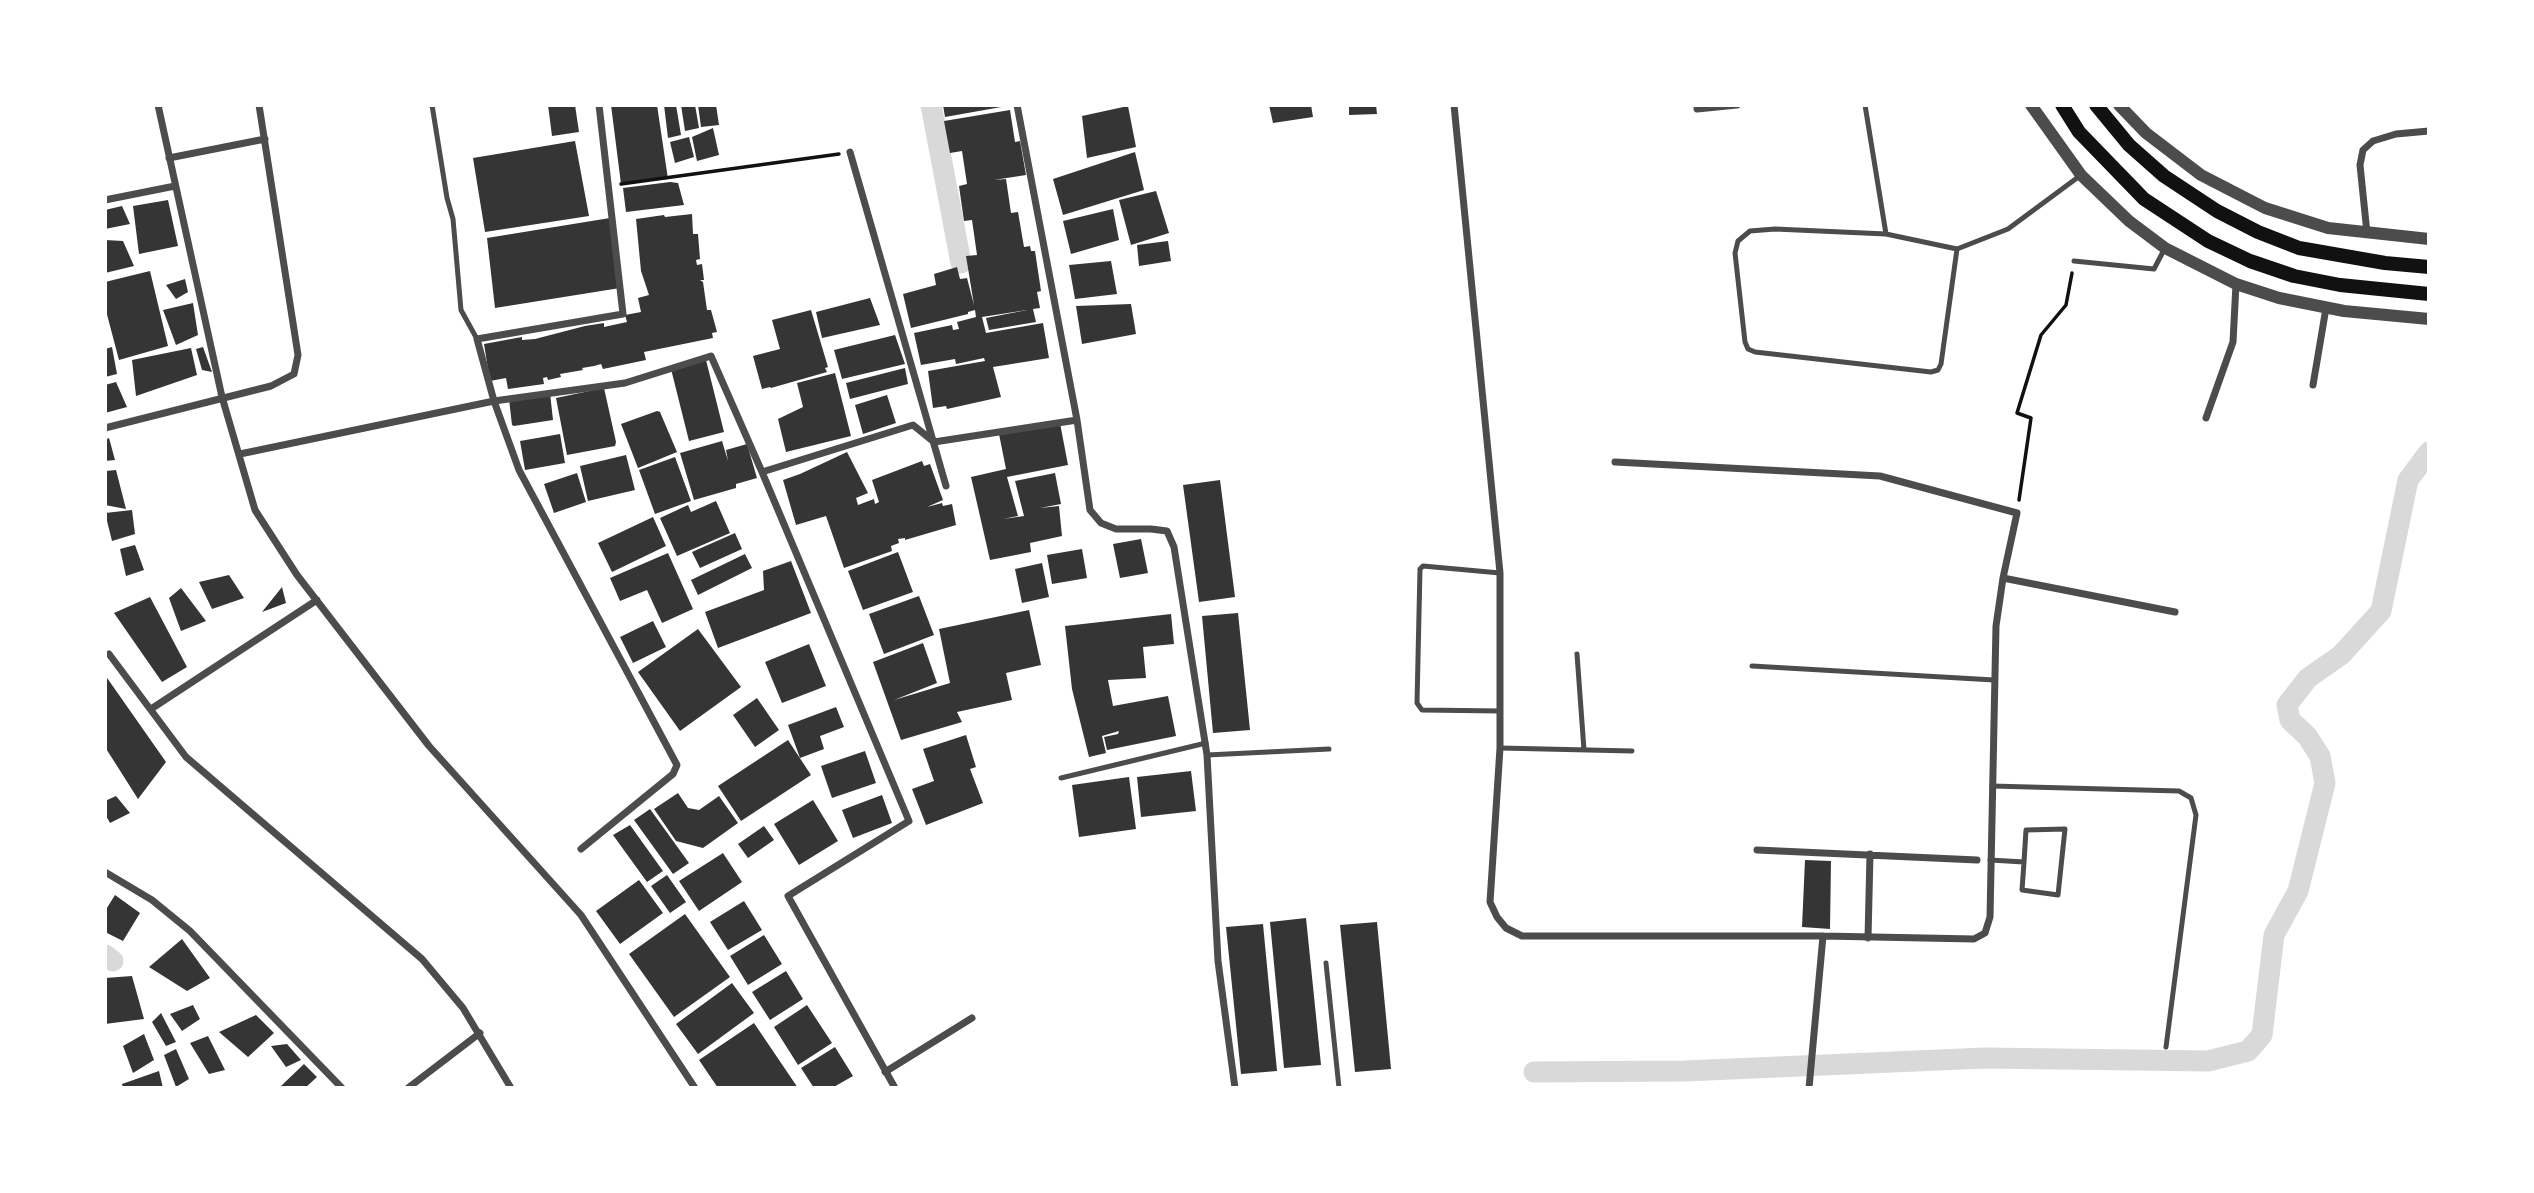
<!DOCTYPE html>
<html>
<head>
<meta charset="utf-8">
<style>
  body { margin:0 }
  #map { position:relative; width:2534px; height:1193px; overflow:hidden; background:#fff; font-family:Mulish,sans-serif }
  canvas { display:block }
  .frame { position:absolute; inset:0; border:107px solid #fff; pointer-events:none }
</style>
</head>
<body>
<div id="map">
<canvas width="2534" height="1193"></canvas>
<div class="frame"></div>
</div>
<script>
const c = document.querySelector('canvas').getContext('2d');
c.lineJoin = 'round';
function poly(rows) {
  const path = new Path2D();
  for (const r of rows) {
    path.moveTo(r[0], r[1]);
    for (let i = 2; i < r.length; i += 2) path.lineTo(r[i], r[i + 1]);
  }
  return path;
}
function trace(path, color, width, dash) {
  c.strokeStyle = color;
  c.lineWidth = width;
  c.lineCap = dash ? 'butt' : 'round';
  c.setLineDash(dash || []);
  c.stroke(path);
}
function fill(path, color) {
  c.fillStyle = color;
  c.fill(path, 'evenodd');
}
trace(poly([
  [931,105,961,263],
  [105,955,113,961],
  [1534,1072,1685,1071,1985,1058,2208,1061,2248,1051,2262,1035,2274,935,2298,891,2325,783,2320,756,2307,736,2290,720,2287,705,2308,678,2341,655,2381,611,2408,480,2429,452]
]), '#d9d9d9', 21);
fill(poly([
  [548,105,575,105,579,132,552,136],
  [611,105,657,105,668,179,621,184],
  [664,105,676,105,681,135,668,138],
  [681,105,695,105,699,128,685,131],
  [698,105,716,105,719,125,701,127],
  [943,105,1007,105,1007,106,945,117],
  [1269,105,1311,105,1313,117,1273,123],
  [1349,105,1376,105,1377,114,1349,115],
  [1128,106,1136,147,1087,158,1082,116],
  [1010,110,1015,142,1020,141,1026,175,994,180,1006,179,1011,213,1018,212,1024,247,1030,246,1031,251,1035,251,1041,291,1037,292,1040,308,1033,309,1036,322,989,330,986,318,1027,310,982,317,986,333,1043,323,1049,358,993,367,1001,397,947,409,946,406,933,408,928,371,985,361,984,358,956,364,955,359,921,365,914,333,952,325,953,330,959,329,957,322,976,317,975,310,968,312,968,314,911,328,903,294,936,285,934,274,957,267,960,279,967,278,974,305,966,256,977,255,972,220,964,221,959,186,967,184,962,151,950,153,944,121],
  [713,128,719,155,697,161,692,137],
  [689,137,694,157,675,163,670,142],
  [575,141,589,216,485,232,473,158],
  [1135,152,1144,190,1063,215,1053,179],
  [670,182,678,183,684,205,626,212,623,188],
  [1156,191,1169,233,1131,245,1119,200],
  [168,200,178,246,139,254,133,206],
  [122,206,130,224,105,229,105,210],
  [1113,209,1119,240,1071,254,1063,221],
  [692,214,693,234,698,234,700,259,696,260,697,265,702,264,704,280,700,280,703,282,707,310,711,310,717,332,712,333,713,338,644,352,646,360,603,369,601,364,594,366,582,368,583,370,560,374,561,377,548,380,547,377,543,378,544,384,508,389,506,378,490,381,484,344,522,337,522,340,535,339,585,326,604,323,604,327,627,322,625,315,641,312,638,298,649,295,641,271,636,219,664,215,665,217],
  [610,218,620,288,495,308,487,238],
  [105,240,123,241,134,266,105,273],
  [1168,241,1171,261,1139,266,1137,245],
  [1111,261,1117,294,1075,299,1069,265],
  [150,271,168,346,119,360,105,307,105,282],
  [185,279,188,292,176,299,166,285],
  [870,298,880,325,822,338,816,312],
  [193,303,198,335,176,345,163,310],
  [1131,304,1136,334,1082,344,1076,306],
  [811,310,828,367,825,368,827,372,771,388,770,387,762,389,753,356,780,349,772,320],
  [895,335,905,364,842,379,834,350],
  [112,347,117,374,105,377,105,349],
  [203,347,212,372,202,370,196,349],
  [191,348,197,375,136,396,132,360],
  [706,360,724,432,689,441,671,369],
  [905,368,908,384,850,399,846,383],
  [835,373,851,436,786,452,778,419,803,407,797,383],
  [116,382,127,407,105,413,105,385],
  [604,388,616,442,615,446,567,455,556,398],
  [550,393,553,420,514,426,512,425,509,399],
  [887,395,896,423,863,434,855,405],
  [657,411,660,412,677,452,638,468,621,424],
  [1060,423,1068,465,1007,477,1018,516,1003,519,1024,516,1015,481,1055,473,1061,504,1040,508,1059,506,1062,536,1030,543,1031,552,990,560,971,477,1006,469,999,434],
  [560,434,565,463,525,470,520,441],
  [109,438,115,460,105,461,105,440],
  [722,441,728,461,726,450,747,444,757,478,736,484,736,488,694,500,680,453],
  [847,452,868,493,856,498,858,505,874,499,875,504,879,502,872,480,922,461,924,466,930,464,943,500,927,507,942,503,943,506,952,504,956,525,905,540,905,538,898,539,899,543,891,546,892,551,844,568,826,516,796,525,783,480,800,474],
  [626,455,635,490,588,501,580,466],
  [675,457,691,501,655,514,639,470],
  [116,470,126,509,105,505,105,471],
  [577,473,586,502,554,513,544,484],
  [1220,480,1235,597,1199,602,1183,485],
  [716,501,730,533,677,556,660,518,688,505,691,512],
  [132,510,135,534,112,541,105,513],
  [653,517,666,546,612,572,598,543],
  [735,533,742,549,700,568,692,552],
  [1141,539,1148,573,1120,578,1113,544],
  [135,545,144,570,126,576,120,549],
  [1082,549,1087,578,1052,584,1047,555],
  [898,552,913,592,863,610,848,571],
  [668,553,693,609,662,623,647,590,620,601,610,578],
  [745,554,752,568,698,595,691,580],
  [791,561,811,613,718,648,705,612,764,590,763,571],
  [1042,563,1049,597,1022,603,1015,569],
  [229,575,244,598,212,609,199,582],
  [282,587,286,603,262,612],
  [181,588,206,621,181,631,169,598],
  [919,596,934,635,884,654,869,614],
  [150,597,187,667,162,682,114,613],
  [1029,610,1041,665,1006,673,1012,700,957,712,962,722,901,740,873,662,923,643,937,683,894,700,950,683,939,629],
  [1238,613,1250,730,1213,733,1202,616],
  [1171,614,1174,644,1143,647,1146,678,1108,680,1113,706,1168,696,1176,736,1107,750,1104,737,1118,734,1119,731,1102,736,1106,753,1089,757,1072,689,1065,626],
  [653,621,666,647,633,663,620,637],
  [698,629,741,687,680,731,638,672],
  [809,644,826,686,782,703,765,662],
  [105,675,166,762,138,799,105,747],
  [757,698,779,730,755,747,733,715],
  [836,707,844,727,820,736,824,749,800,758,788,725],
  [966,735,976,767,970,769,983,803,926,825,912,789,934,781,923,749],
  [788,740,811,775,741,821,718,786],
  [865,751,876,783,832,798,821,766],
  [1191,771,1196,811,1141,817,1137,777],
  [1129,777,1136,829,1079,837,1072,785],
  [678,793,688,808,699,810,719,796,738,823,703,848,676,841,654,809],
  [882,795,892,823,853,838,842,810],
  [116,796,130,813,110,823,105,814,105,801],
  [813,800,838,841,799,865,774,824],
  [650,809,689,863,673,874,634,820],
  [630,825,663,871,647,882,613,835],
  [764,826,774,840,748,858,738,844],
  [723,853,742,882,699,911,679,881],
  [1805,860,1831,861,1830,929,1802,927],
  [667,875,686,902,670,913,651,886],
  [639,880,663,913,620,944,596,911],
  [115,895,140,913,123,941,105,932,105,911],
  [744,901,762,930,728,950,710,922],
  [685,914,730,977,674,1017,629,954],
  [1306,918,1321,1065,1284,1068,1270,922],
  [1377,922,1391,1069,1355,1072,1340,925],
  [1263,924,1277,1071,1241,1074,1226,927],
  [764,935,782,964,748,985,730,956],
  [182,939,210,978,187,991,149,967],
  [786,971,803,999,770,1020,752,992],
  [132,976,144,1019,105,1024,105,978],
  [732,983,754,1013,698,1054,676,1024],
  [193,1005,200,1019,182,1031,170,1014],
  [807,1005,832,1043,798,1065,774,1027],
  [161,1013,176,1042,166,1046,152,1022],
  [256,1015,274,1033,248,1057,219,1032],
  [754,1023,798,1088,718,1088,699,1060],
  [144,1034,154,1060,133,1073,123,1046],
  [208,1036,225,1070,209,1074,190,1043],
  [287,1044,301,1060,286,1067,271,1046],
  [835,1047,853,1076,832,1088,814,1088,801,1068],
  [176,1049,189,1079,176,1087,164,1055],
  [304,1064,317,1077,305,1088,283,1088,281,1086],
  [159,1071,163,1088,123,1088,122,1084]
]), '#353535');
trace(poly([
  [621,184,839,154],
  [2019,500,2031,418,2017,413,2041,335,2066,305,2072,273]
]), '#111', 3.5);
trace(poly([
  [432,105,447,198,453,219,461,310,477,339],
  [1865,105,1886,234,1957,249,2008,229,2081,175],
  [1886,234,1775,229,1750,231,1738,241,1735,253,1745,342,1748,349,1755,352,1931,372,1938,370,1941,364,1957,249],
  [2074,261,2154,269,2165,248],
  [1577,654,1584,750],
  [1752,666,1994,680],
  [1500,711,1422,710,1417,703,1420,569,1423,566,1500,573],
  [1500,748,1632,751],
  [1207,755,1329,749],
  [1061,778,1206,743],
  [1992,786,2179,791,2191,798,2196,815,2166,1047],
  [1990,860,2024,862,2026,830,2065,829,2058,895,2022,890,2024,862],
  [1326,963,1339,1088]
]), '#4c4c4c', 5);
trace(poly([
  [158,105,222,397,255,510,297,575,429,746,581,915,695,1088],
  [1017,105,1077,420,1090,510,1101,523,1116,529,1151,529,1167,531,1174,547,1207,755,1218,961,1235,1088],
  [1454,105,1500,573,1500,748,1490,902,1497,917,1506,928,1522,936,1823,936,1974,939,1985,933,1990,917,1996,626,2003,578,2017,513,1880,476,1615,462],
  [1697,109,1737,105],
  [850,152,946,486],
  [169,158,265,139],
  [105,200,175,186],
  [2367,233,2360,165,2363,150,2373,141,2396,134,2429,131],
  [2313,385,2326,308],
  [2206,418,2233,342,2236,284],
  [105,428,271,386,294,374,298,355,259,105],
  [240,454,494,401,625,383,711,356,762,472,909,821,788,896,895,1088],
  [762,472,913,425,934,442,1077,420],
  [2003,578,2175,612],
  [109,654,186,757,422,959,463,1008,511,1088],
  [151,709,317,600],
  [581,849,673,774,677,765,519,470,494,401,477,339,623,314,599,105],
  [1757,850,1977,860],
  [105,872,152,900,190,931,342,1088],
  [1868,938,1870,854],
  [885,1072,972,1018],
  [408,1088,480,1033],
  [1809,1088,1823,936]
]), '#4c4c4c', 7);
trace(poly([
  [2031,105,2081,175,2129,221,2165,248,2236,284,2279,298,2344,311,2429,319],
  [2119,105,2146,133,2201,175,2265,208,2328,228,2429,239]
]), '#4c4c4c', 12);
trace(poly([
  [2062,105,2079,132,2144,199,2208,241,2250,261,2294,276,2340,285,2429,294],
  [2096,105,2129,145,2164,176,2217,211,2258,232,2299,248,2385,263,2429,267]
]), '#111', 14);
</script>
</body>
</html>
